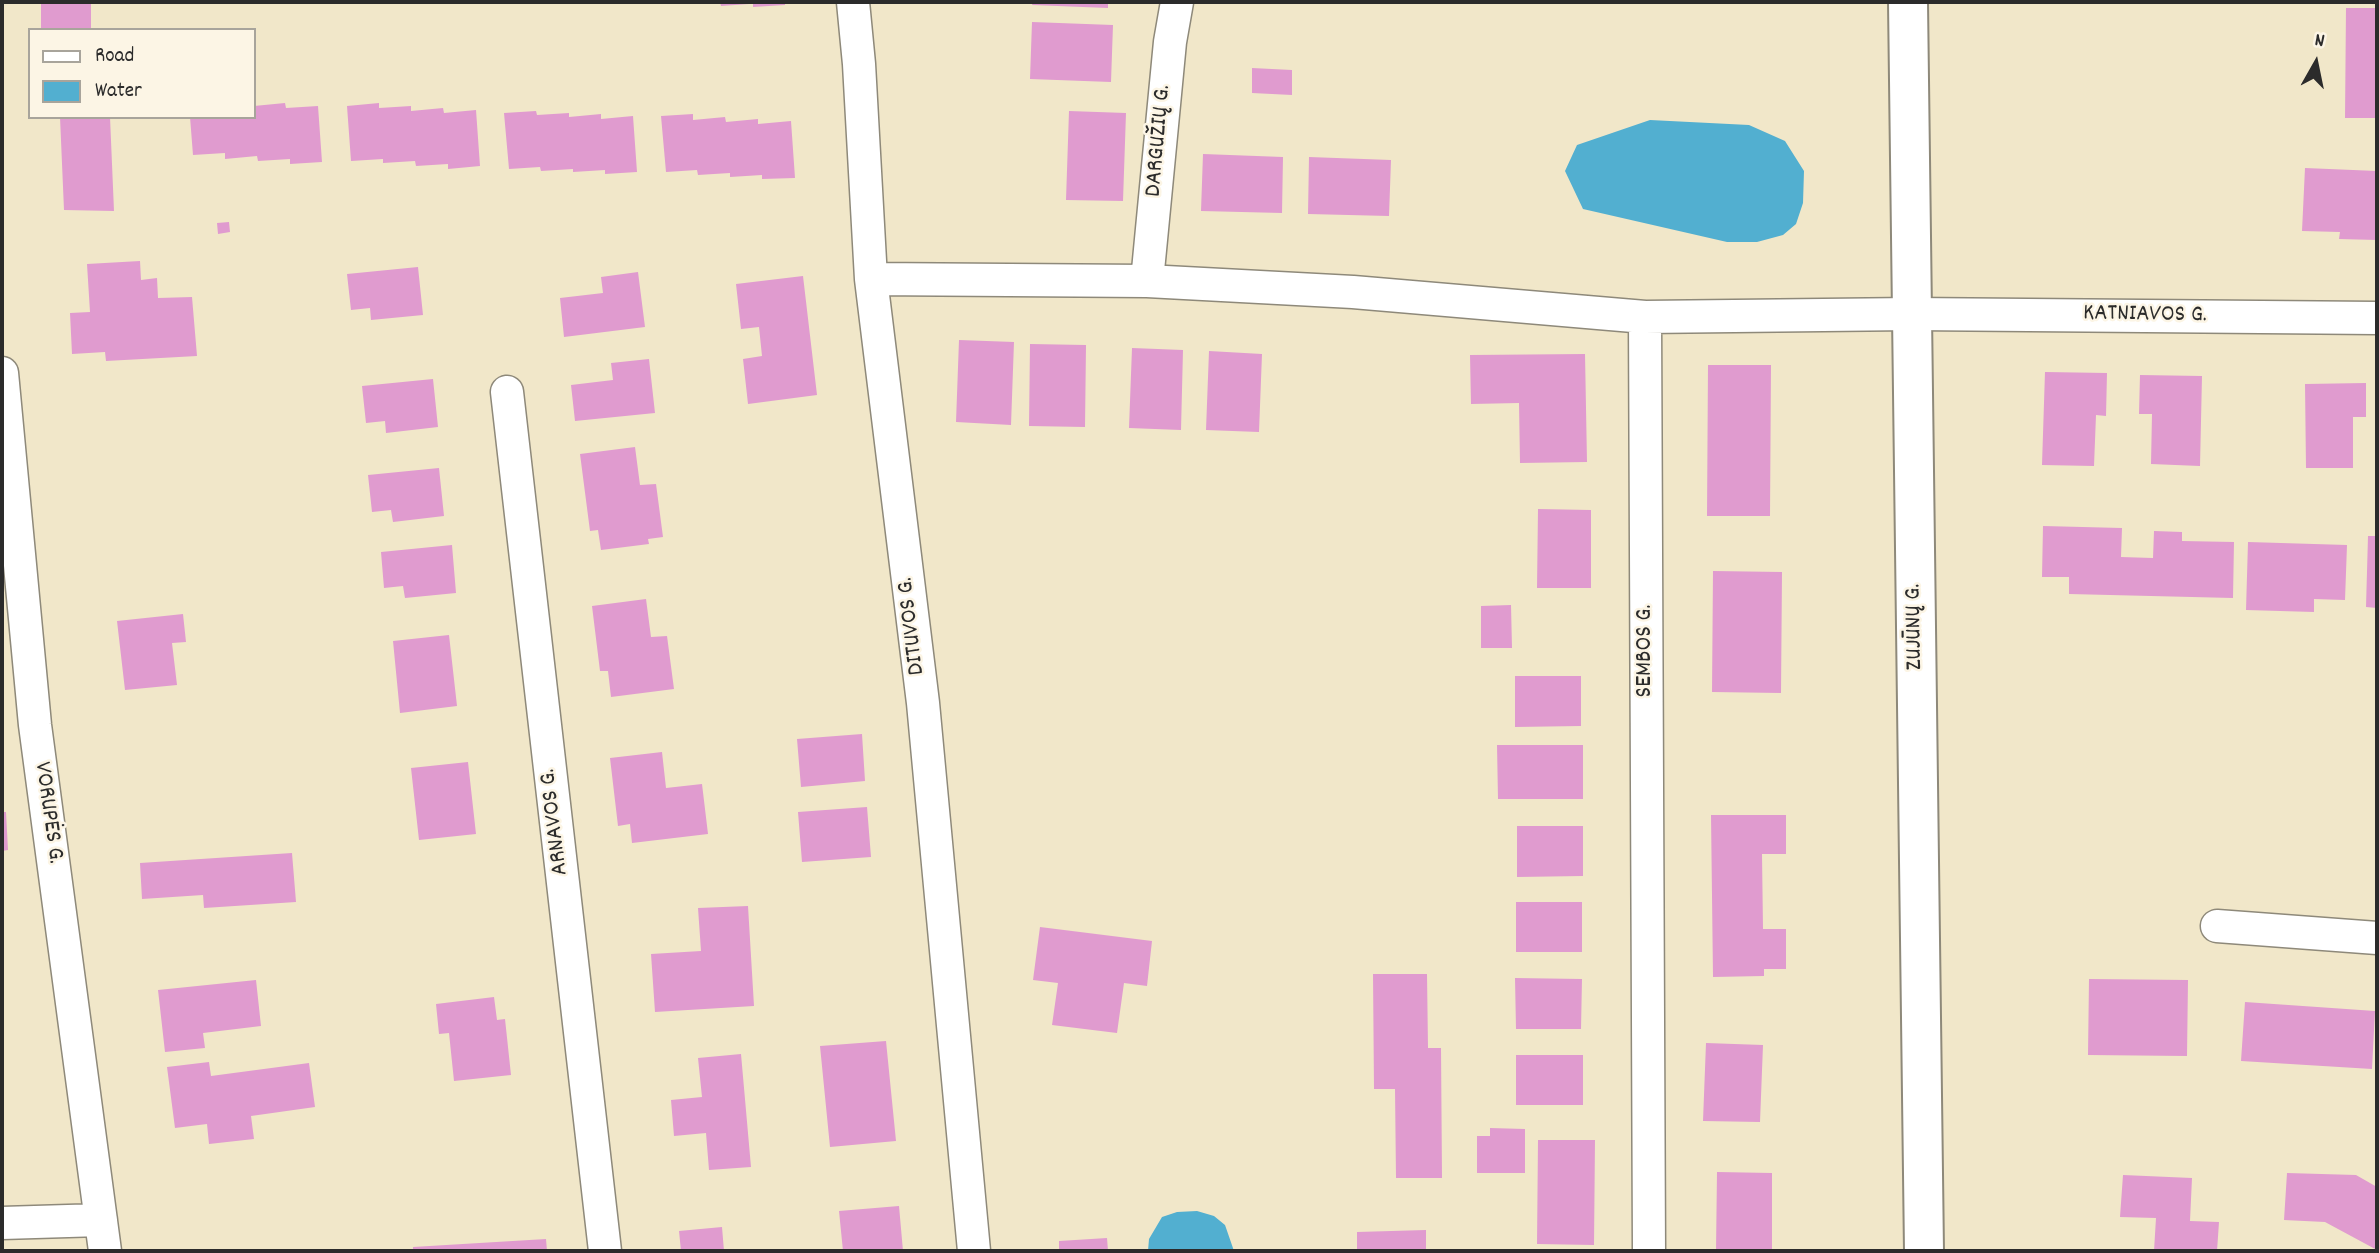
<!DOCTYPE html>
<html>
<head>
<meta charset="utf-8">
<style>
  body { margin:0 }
  #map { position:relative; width:2379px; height:1253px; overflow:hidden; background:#f1e7c9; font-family:Dekko,sans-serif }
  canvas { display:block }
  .frame { position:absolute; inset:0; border:4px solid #2b2b2b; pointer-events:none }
  .legend { position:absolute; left:28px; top:28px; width:228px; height:91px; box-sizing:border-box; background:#fcf5e5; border:2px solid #a8a49b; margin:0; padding:9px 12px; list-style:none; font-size:21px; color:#2b2b2b }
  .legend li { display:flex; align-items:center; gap:14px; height:35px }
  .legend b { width:35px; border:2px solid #a8a49b }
  .north { position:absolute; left:2281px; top:28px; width:70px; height:70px; -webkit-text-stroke:5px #fcf5e5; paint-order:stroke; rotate:9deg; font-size:19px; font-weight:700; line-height:28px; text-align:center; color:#2b2b2b }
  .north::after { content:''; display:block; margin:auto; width:24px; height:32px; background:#2b2b2b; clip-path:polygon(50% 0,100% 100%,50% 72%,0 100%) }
</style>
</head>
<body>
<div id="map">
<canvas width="2379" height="1253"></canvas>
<div class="frame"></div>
<ul class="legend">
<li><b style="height:9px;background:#fff"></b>Road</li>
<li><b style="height:19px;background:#52afd0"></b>Water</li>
</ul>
<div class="north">N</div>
</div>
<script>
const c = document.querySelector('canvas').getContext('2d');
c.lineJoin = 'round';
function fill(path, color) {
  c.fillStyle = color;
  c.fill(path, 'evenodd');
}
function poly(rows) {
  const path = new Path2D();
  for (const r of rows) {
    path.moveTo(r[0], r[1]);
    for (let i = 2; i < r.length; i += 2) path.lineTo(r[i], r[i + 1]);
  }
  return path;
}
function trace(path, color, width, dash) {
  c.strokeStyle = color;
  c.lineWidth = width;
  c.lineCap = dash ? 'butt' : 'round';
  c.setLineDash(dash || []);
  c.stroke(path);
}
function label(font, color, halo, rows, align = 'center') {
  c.font = font + ' Dekko,sans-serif';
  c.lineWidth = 5;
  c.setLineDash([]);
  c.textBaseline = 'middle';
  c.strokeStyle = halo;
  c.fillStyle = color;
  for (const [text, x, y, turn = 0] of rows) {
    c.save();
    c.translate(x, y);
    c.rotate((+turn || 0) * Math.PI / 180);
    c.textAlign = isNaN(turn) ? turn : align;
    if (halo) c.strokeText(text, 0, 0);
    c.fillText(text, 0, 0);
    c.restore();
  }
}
fill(poly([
  [1650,120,1749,125,1785,141,1804,171,1803,203,1796,224,1783,235,1757,242,1727,242,1583,209,1565,171,1577,145],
  [1197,1211,1214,1216,1225,1225,1234,1251,1148,1251,1149,1239,1162,1217,1177,1212]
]), '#52afd0');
fill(poly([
  [41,2,91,2,91,29,41,29],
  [720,2,749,2,749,4,721,6],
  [753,2,785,2,785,5,753,7],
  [1033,2,1108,2,1108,8,1032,5],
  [2346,8,2377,8,2377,118,2345,118],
  [1032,22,1113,25,1111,82,1030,79],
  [1252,68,1292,70,1292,95,1252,93],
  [285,103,286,108,318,106,322,162,290,164,290,159,258,161,257,156,225,159,225,153,193,155,190,117,254,117,254,106],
  [379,103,379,108,411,106,411,111,443,108,444,113,476,110,480,166,448,169,448,164,416,166,415,161,383,163,383,159,351,161,347,106],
  [536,111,537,115,569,113,569,117,601,114,601,119,633,116,637,172,605,174,605,170,573,172,573,169,541,171,540,167,509,169,504,113],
  [1069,111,1126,113,1123,201,1066,200],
  [693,114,693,120,725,117,726,122,758,119,758,124,791,121,795,178,762,179,762,175,730,177,730,173,698,175,697,170,666,172,661,116],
  [60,117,110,117,114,211,64,210],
  [1203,154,1283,157,1282,213,1201,211],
  [1309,157,1391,160,1389,216,1308,214],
  [2305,168,2377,171,2377,240,2339,239,2340,232,2302,231],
  [229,222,230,232,218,234,217,223],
  [140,261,141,280,157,278,158,298,192,297,197,356,106,361,105,352,72,354,70,313,90,312,87,264],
  [418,267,423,315,371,320,370,308,351,310,347,274],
  [638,272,645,327,564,337,560,298,603,293,601,277],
  [803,276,817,395,748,404,743,359,762,356,759,327,741,329,736,284],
  [959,340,1014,342,1011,425,956,422],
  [1030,344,1086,345,1085,427,1029,426],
  [1132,348,1183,350,1181,430,1129,428],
  [1209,351,1262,354,1259,432,1206,430],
  [1585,354,1587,462,1520,463,1519,403,1471,404,1470,355],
  [649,359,655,413,575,421,571,385,613,380,611,363],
  [1708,365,1771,365,1770,516,1707,516],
  [2045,372,2107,373,2106,416,2096,415,2094,466,2042,465],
  [2140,375,2202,376,2200,466,2151,464,2152,414,2139,414],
  [433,379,438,427,386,433,385,421,366,423,362,386],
  [2366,383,2366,417,2353,417,2353,468,2306,468,2305,384],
  [635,447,640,485,656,484,663,537,648,539,649,544,601,550,598,530,590,531,580,454],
  [439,468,444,516,393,522,391,510,372,512,368,475],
  [1538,509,1591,510,1591,588,1537,588],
  [2043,526,2122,528,2121,557,2153,558,2154,531,2182,532,2182,541,2234,542,2233,598,2069,594,2069,577,2042,577],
  [2368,536,2377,536,2377,608,2366,607],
  [2248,542,2347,545,2345,600,2314,599,2314,612,2246,610],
  [452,545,456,593,405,598,403,586,384,588,381,552],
  [1713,571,1782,572,1781,693,1712,692],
  [646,599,651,637,667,636,674,689,611,697,608,671,600,671,592,606],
  [1511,605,1512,648,1481,648,1481,606],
  [183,614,186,642,172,643,177,685,125,690,117,621],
  [449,635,457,706,400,713,393,641],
  [1515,676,1581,676,1581,726,1515,727],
  [862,734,865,781,801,787,797,739],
  [1497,745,1583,745,1583,799,1498,799],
  [662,752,666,788,702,784,708,834,632,843,630,824,618,826,610,758],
  [468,762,476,834,419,840,411,768],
  [867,807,871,857,802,862,798,812],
  [2,812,6,812,8,850,2,851],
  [1711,815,1786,815,1786,854,1762,854,1763,929,1786,929,1786,969,1764,969,1764,976,1713,977],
  [1517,826,1583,826,1583,876,1517,877],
  [292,853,296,902,204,908,203,895,142,899,140,863],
  [1516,902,1582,902,1582,952,1516,952],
  [748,906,754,1006,655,1012,651,954,701,951,698,908],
  [1040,927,1152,941,1147,986,1124,983,1117,1033,1052,1025,1058,983,1033,980],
  [1373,974,1427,974,1428,1048,1441,1048,1442,1178,1396,1178,1395,1089,1374,1089],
  [1515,978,1582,979,1581,1029,1516,1029],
  [2089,979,2188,980,2187,1056,2088,1055],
  [256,980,261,1026,203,1033,205,1048,165,1052,158,990],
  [494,997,497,1020,505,1019,511,1075,454,1081,449,1033,439,1034,436,1004],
  [2245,1002,2375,1011,2372,1069,2241,1061],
  [886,1041,896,1141,830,1147,820,1046],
  [1706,1043,1763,1045,1760,1122,1703,1121],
  [741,1054,751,1167,709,1170,706,1133,674,1136,671,1100,702,1097,698,1058],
  [1516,1055,1583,1055,1583,1105,1516,1105],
  [209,1062,211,1076,309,1063,315,1107,251,1116,254,1139,209,1144,207,1124,175,1128,167,1067],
  [1490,1128,1525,1129,1525,1173,1477,1173,1477,1136,1490,1136],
  [1538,1140,1595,1140,1594,1245,1537,1244],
  [1717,1172,1772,1173,1772,1251,1716,1251],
  [2287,1173,2356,1175,2377,1187,2377,1250,2325,1222,2284,1220],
  [2123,1175,2192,1178,2190,1221,2219,1222,2217,1251,2154,1251,2156,1218,2120,1217],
  [899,1206,903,1251,843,1251,839,1211],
  [722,1227,724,1251,681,1251,679,1231],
  [1426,1230,1426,1251,1357,1251,1357,1232],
  [1107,1238,1108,1251,1059,1251,1059,1241],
  [546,1239,547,1251,413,1251,413,1247]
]), '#e09bcf');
const street = poly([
  [853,2,859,64,871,279,923,703,974,1251],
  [871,279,1147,281,1353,292,1645,317,1912,314,2377,318],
  [1147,281,1170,42,1177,2],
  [1645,317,1649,1251],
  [2,373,35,725,105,1251],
  [507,392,605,1251],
  [2217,926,2377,938],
  [2,1223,101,1220]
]);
const secondary = poly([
  [1908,2,1924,1251]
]);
trace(street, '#8e897a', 35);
trace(secondary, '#8e897a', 42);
trace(street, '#fff', 32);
trace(secondary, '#fff', 38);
label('24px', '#2b2b2b', '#fcf5e5', [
  ["DARGUŽIŲ G.",1160,141,-85],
  ["KATNIAVOS G.",2145,316,1],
  ["DITUVOS G.",913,626,-97],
  ["ZUJŪNŲ G.",1916,627,-91],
  ["SEMBOS G.",1647,651,-90],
  ["VORUPĖS G.",47,813,82],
  ["ARNAVOS G.",556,822,-97]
]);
</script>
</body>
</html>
